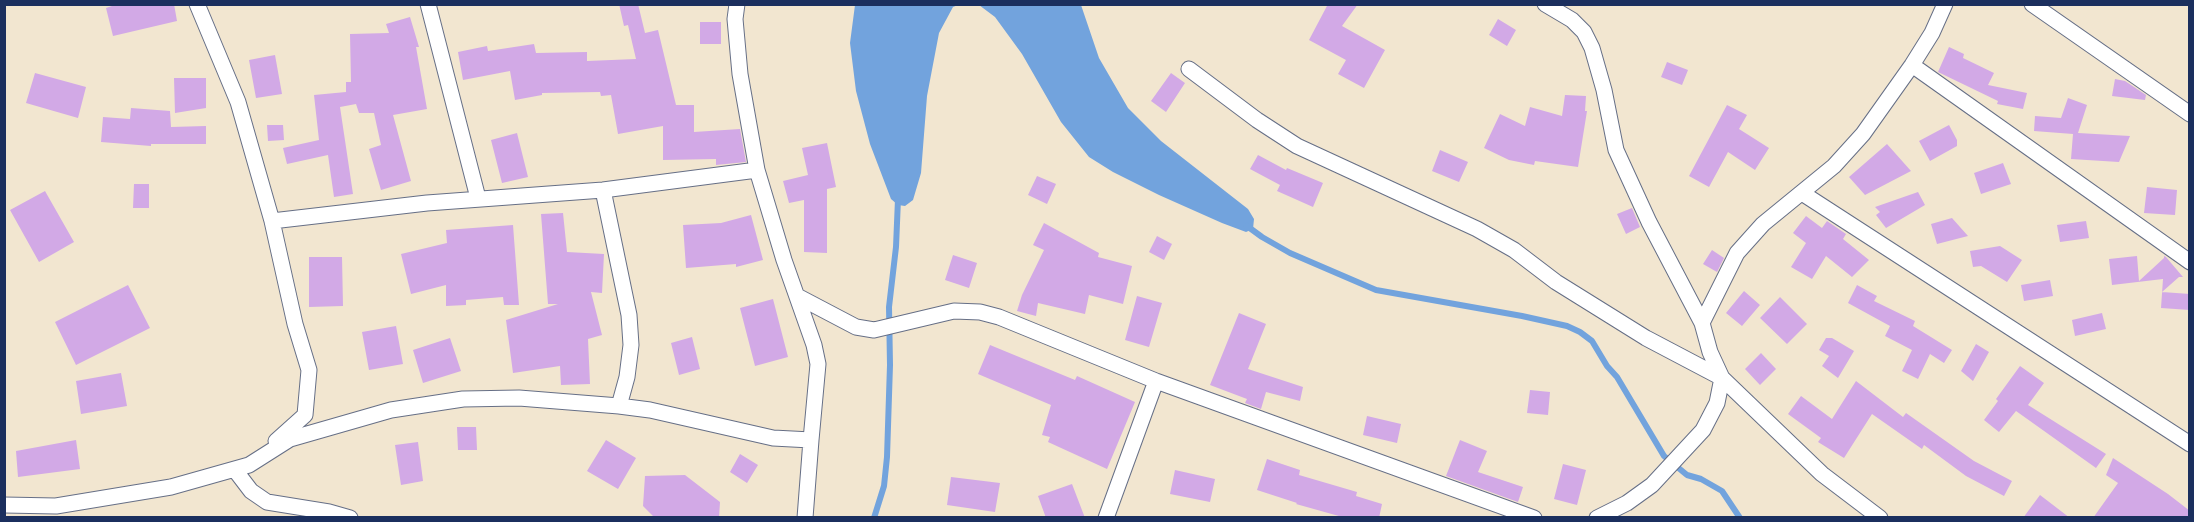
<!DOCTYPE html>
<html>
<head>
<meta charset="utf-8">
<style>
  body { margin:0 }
  #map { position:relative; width:2194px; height:522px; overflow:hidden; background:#f2e6d0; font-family:"Patrick Hand",sans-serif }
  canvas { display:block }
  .frame { position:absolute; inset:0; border:6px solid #1b2f5e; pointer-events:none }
</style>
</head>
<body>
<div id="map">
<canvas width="2194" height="522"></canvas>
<div class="frame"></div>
</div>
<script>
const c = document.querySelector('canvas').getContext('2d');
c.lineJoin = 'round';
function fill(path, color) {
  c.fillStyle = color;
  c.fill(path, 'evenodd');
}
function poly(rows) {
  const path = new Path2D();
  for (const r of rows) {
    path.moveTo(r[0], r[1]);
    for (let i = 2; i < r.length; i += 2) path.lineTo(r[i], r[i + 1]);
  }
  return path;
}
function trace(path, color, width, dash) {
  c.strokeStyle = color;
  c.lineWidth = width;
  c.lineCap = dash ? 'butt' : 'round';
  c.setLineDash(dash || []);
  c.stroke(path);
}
fill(poly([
  [855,5,958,5,953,7,939,33,927,96,921,173,913,200,905,206,898,205,891,199,870,144,856,91,850,43],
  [979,5,1081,5,1099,58,1128,108,1161,141,1248,209,1254,219,1253,229,1246,232,1222,223,1159,195,1113,172,1089,157,1061,122,1022,54,995,17]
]), '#72a3dd');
trace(poly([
  [1247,226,1262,237,1290,253,1376,290,1522,316,1567,326,1580,332,1592,341,1607,366,1617,377,1664,456,1687,475,1701,479,1722,491,1740,518],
  [874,518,884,486,887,457,890,365,889,307,896,247,898,199]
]), '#72a3dd', 6);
fill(poly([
  [118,4,174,4,177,21,113,36,106,8],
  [619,4,638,4,645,33,658,30,676,105,694,105,694,132,740,129,746,162,716,165,716,159,663,160,663,126,618,134,611,95,601,96,600,92,542,93,542,95,515,100,510,71,463,80,458,52,487,46,488,51,534,44,536,53,587,52,587,61,636,59,628,25,624,26],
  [1328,4,1358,4,1342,26,1385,50,1364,88,1338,74,1346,60,1309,40],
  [410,17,419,47,416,47,427,109,393,115,411,181,381,190,369,149,381,145,374,113,359,113,356,104,340,107,353,194,334,197,328,155,287,164,283,148,319,140,314,95,346,92,346,82,351,82,350,34,389,33,386,24],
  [1498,19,1516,30,1507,46,1489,35],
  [700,22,721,22,721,44,700,44],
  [1949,47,1964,54,1963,58,1994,73,1988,85,2027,93,2023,109,1997,104,1998,101,1938,72],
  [275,55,282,94,256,98,249,60],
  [1667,62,1688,70,1682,85,1661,77],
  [35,73,86,87,78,118,26,103],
  [1171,73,1185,83,1166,112,1151,101],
  [174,78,206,78,206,108,175,113],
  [2115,79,2125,81,2146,95,2145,100,2112,96],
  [1565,95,1586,96,1585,111,1587,111,1578,167,1535,161,1534,165,1509,160,1484,148,1500,114,1525,126,1530,107,1562,116],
  [2068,98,2087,105,2078,133,2130,136,2119,162,2071,159,2073,134,2034,131,2035,116,2061,118],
  [1727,105,1747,115,1739,129,1769,148,1755,170,1728,152,1709,187,1689,176],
  [131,108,170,111,171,127,206,126,206,144,151,144,151,146,101,142,103,117,130,119],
  [267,125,283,125,284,140,268,141],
  [1949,125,1957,140,1957,146,1930,161,1919,141],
  [517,133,528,177,502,183,491,140],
  [827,143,836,187,827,189,827,253,804,252,804,200,789,203,783,181,808,175,802,148],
  [1887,144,1911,171,1865,195,1849,177],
  [1440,150,1468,162,1459,182,1432,171],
  [1258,155,1286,170,1287,168,1323,183,1313,207,1277,191,1280,185,1250,169],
  [2003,163,2011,184,1981,194,1974,173],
  [1037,176,1056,184,1047,204,1028,195],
  [134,184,149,184,149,208,133,208],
  [2147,187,2177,190,2175,215,2144,213],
  [45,191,74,242,39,262,10,210],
  [1918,192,1925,205,1886,228,1876,215,1880,212,1875,207],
  [1632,208,1640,227,1626,234,1617,214],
  [563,213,567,252,604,254,602,293,591,292,602,335,588,339,590,384,561,385,560,366,513,373,506,320,558,304,548,304,541,214],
  [751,215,763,260,736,267,736,264,686,268,683,225,721,223],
  [1806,216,1822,228,1827,221,1846,234,1843,239,1869,260,1852,277,1826,256,1812,279,1791,267,1806,243,1793,233],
  [1952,218,1968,236,1937,244,1931,224],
  [2086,221,2089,238,2060,242,2057,225],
  [1044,223,1099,253,1098,257,1132,266,1123,304,1089,295,1085,314,1038,303,1036,316,1017,311,1022,295,1044,250,1033,245],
  [513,225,519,305,504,305,503,297,466,300,466,305,446,306,446,285,411,294,401,254,447,243,446,230],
  [1157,236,1172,244,1164,260,1149,252],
  [2000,246,2022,260,2007,282,1981,266,1973,267,1970,251],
  [1712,250,1724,258,1717,272,1703,264],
  [953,255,977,263,969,288,945,280],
  [2137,256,2139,281,2164,258,2164,256,2166,257,2183,277,2179,277,2162,292,2190,294,2190,310,2161,308,2163,279,2112,285,2109,259],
  [309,257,342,257,343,306,309,307],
  [2050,280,2053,296,2024,301,2021,285],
  [128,285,150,328,76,365,55,322],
  [1857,285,1877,296,1874,301,1915,321,1913,326,1952,350,1944,363,1930,354,1918,379,1902,371,1912,350,1885,336,1890,326,1848,303],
  [1744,291,1760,305,1742,326,1726,313],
  [1137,296,1162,303,1149,347,1125,340],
  [1780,297,1807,324,1787,344,1760,318],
  [773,299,788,357,755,366,740,308],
  [1239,313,1266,324,1248,369,1303,387,1300,401,1266,392,1261,409,1245,403,1247,399,1210,385],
  [2102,313,2106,329,2075,336,2072,320],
  [396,326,403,364,369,370,362,332],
  [692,337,700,369,679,375,671,343],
  [450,338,461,371,423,383,413,350],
  [1826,338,1832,338,1854,351,1838,378,1822,366,1829,356,1819,350],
  [1976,344,1989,352,1973,381,1961,371],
  [990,345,1075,380,1077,376,1135,402,1107,469,1048,442,1050,437,1042,435,1051,405,978,374],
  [1761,353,1776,369,1760,385,1745,369],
  [2020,366,2044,383,2028,405,2106,454,2096,468,2016,411,1999,432,1984,420,1998,401,1996,399],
  [121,373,127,406,81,414,76,381],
  [1856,381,1903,417,1906,413,1974,461,2012,481,2004,496,1966,476,1924,445,1922,449,1872,414,1844,458,1818,442,1821,438,1788,414,1801,396,1832,419],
  [1530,390,1550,392,1548,415,1527,413],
  [1367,416,1401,424,1397,443,1363,435],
  [457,427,476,427,477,450,458,450],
  [76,440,80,469,18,477,16,451],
  [606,440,636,458,618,489,587,471],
  [1460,440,1487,451,1478,472,1523,487,1518,502,1446,476],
  [418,442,423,481,401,485,395,445],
  [740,454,758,465,747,483,730,472],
  [2113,458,2168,494,2190,511,2190,518,2093,518,2118,483,2106,475],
  [1267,459,1300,470,1299,475,1357,492,1356,496,1382,504,1379,518,1346,518,1296,504,1297,503,1257,490],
  [1563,464,1586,470,1577,505,1554,499],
  [1175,470,1215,479,1210,502,1170,494],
  [685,475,720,502,719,518,655,518,643,506,645,476],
  [951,477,1000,483,995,512,947,505],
  [1072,484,1085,518,1046,518,1038,496],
  [2040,495,2070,518,2023,518]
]), '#d2a9e6');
const minor = poly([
  [197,4,238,102,272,221,295,324,309,370,305,415,276,441],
  [428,4,478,198],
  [1545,4,1572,20,1584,32,1592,48,1604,90,1616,150,1649,222,1702,323,1710,352,1722,378,1717,403,1703,430,1652,485,1627,503,1597,518],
  [2032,4,2190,114],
  [1912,65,2190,262],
  [1189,69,1257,120,1297,146,1477,229,1514,250,1556,282,1646,338,1722,378,1822,474,1880,518],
  [603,190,629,315,631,345,627,377,619,406],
  [1802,193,2190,444],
  [272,221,427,203,603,190,757,170],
  [797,296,856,327,874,330,954,311,980,312,999,317,1156,381,1534,518],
  [1702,323,1737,253,1763,224,1834,166,1863,134,1912,65,1932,33,1945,4],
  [235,470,251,491,267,502,329,512,350,518],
  [4,505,56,506,171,487,249,465,290,439,391,410,463,399,519,398,619,406,650,410,773,438,811,440,818,364,814,345,784,260,757,170,740,74,735,19,737,4],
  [805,518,811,440],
  [1106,518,1156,381]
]);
trace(minor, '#666f86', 17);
trace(minor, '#fff', 15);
</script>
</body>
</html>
